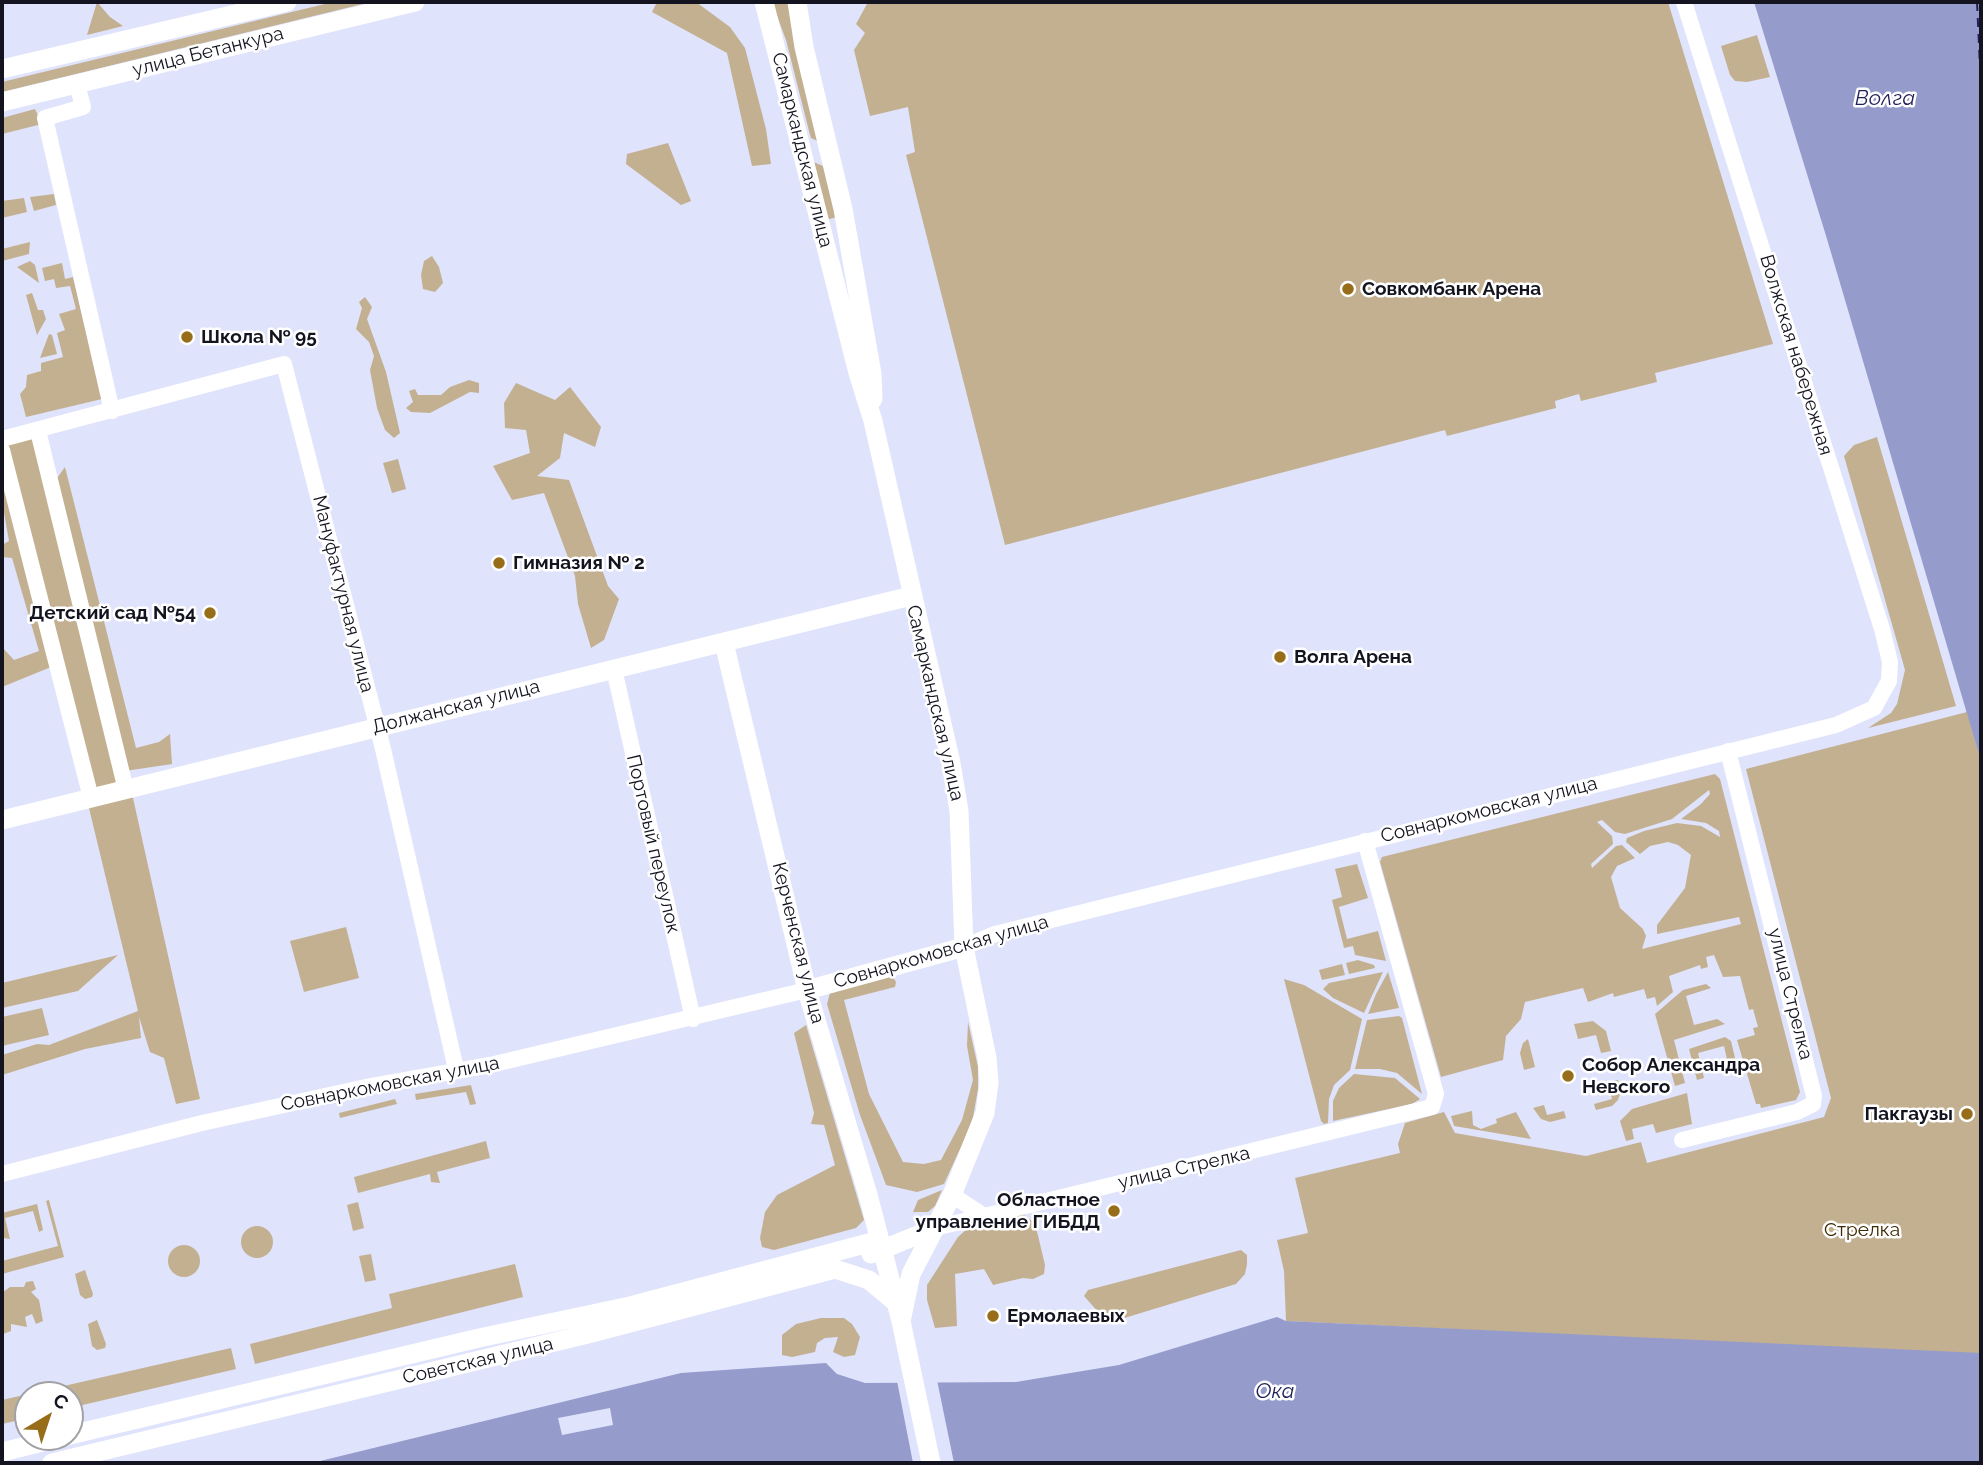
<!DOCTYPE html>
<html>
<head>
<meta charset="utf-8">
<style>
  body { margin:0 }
  #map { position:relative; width:1983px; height:1465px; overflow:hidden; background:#dfe3fc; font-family:Raleway,sans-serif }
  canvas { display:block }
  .frame { position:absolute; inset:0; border:4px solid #13141f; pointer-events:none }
  .north { position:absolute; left:14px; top:1381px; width:70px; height:70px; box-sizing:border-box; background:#fff; border:2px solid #a1a1a5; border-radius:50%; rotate:39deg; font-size:19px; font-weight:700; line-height:28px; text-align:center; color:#13141f }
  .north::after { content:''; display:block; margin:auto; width:24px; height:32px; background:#976d19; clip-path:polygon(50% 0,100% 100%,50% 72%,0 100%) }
</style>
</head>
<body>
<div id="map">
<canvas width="1983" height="1465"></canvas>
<div class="frame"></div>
<div class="north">С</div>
</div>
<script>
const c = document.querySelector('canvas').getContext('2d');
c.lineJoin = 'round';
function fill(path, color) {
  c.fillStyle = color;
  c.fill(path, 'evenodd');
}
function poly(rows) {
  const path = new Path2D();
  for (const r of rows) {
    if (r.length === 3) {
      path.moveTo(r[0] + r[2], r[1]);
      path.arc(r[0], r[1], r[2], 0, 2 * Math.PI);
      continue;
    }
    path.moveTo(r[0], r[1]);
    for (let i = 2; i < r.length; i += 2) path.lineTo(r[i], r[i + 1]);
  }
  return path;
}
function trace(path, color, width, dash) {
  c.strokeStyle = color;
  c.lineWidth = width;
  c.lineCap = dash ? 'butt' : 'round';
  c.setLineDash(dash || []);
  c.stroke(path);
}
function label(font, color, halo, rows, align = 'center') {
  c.font = font + ' Raleway,sans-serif';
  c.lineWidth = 5;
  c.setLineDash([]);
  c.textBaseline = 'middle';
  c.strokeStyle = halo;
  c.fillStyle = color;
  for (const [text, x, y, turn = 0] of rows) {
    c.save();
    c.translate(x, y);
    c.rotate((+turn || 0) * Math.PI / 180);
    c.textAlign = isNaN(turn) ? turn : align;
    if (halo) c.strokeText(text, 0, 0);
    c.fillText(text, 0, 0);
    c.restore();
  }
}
fill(poly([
  [97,2,110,17,123,26,87,35],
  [333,2,371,2,2,92,2,82],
  [657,2,696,2,730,27,745,48,766,129,771,164,752,166,727,53,652,12],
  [772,2,788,2,820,142,811,138,809,131,786,40],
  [868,2,1668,2,1773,344,1655,373,1657,382,1581,401,1579,394,1555,401,1556,408,1447,436,1445,430,1005,545,906,155,915,152,908,107,870,116,854,50,865,33,856,24],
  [1757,35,1770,77,1747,82,1735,81,1730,75,1721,46],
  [35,109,42,124,2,134,2,118],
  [668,143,691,201,681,205,626,164,627,154],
  [811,161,828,168,838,217,825,220],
  [54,194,56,205,34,211,30,197],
  [24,198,27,212,2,218,2,201],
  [30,242,29,254,2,261,2,249],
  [432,256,439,267,443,283,435,292,423,289,421,275,424,261],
  [30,261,35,265,39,283,17,267],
  [62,263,65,279,73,277,102,399,26,417,20,394,26,387,27,375,41,371,41,363,63,357,57,333,65,330,59,314,76,309,70,286,56,288,54,279,45,281,42,268],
  [32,293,38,310,43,310,46,319,37,335,26,295],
  [365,297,372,307,367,319,386,372,400,433,394,438,385,430,377,408,370,370,374,356,369,342,356,329,362,308,359,302],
  [49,334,52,335,57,354,40,358],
  [469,380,479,383,479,393,470,392,430,413,411,412,406,408,413,402,409,391,415,389,418,395,441,395,450,387],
  [516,383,555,400,570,387,601,427,595,447,564,433,560,458,537,476,569,480,608,586,619,599,604,640,591,648,578,604,575,576,544,493,512,500,493,466,530,453,526,430,505,428,504,403],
  [42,432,55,481,65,467,136,748,159,742,170,734,172,764,125,771,133,798,200,1099,176,1104,164,1058,150,1052,139,1017,141,1038,85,1049,2,1075,2,1055,37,1044,49,1045,138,1011,88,804,51,667,2,687,2,647,14,660,39,651,12,558,2,557,2,545,9,541,2,501,2,443],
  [1877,437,1956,706,1868,728,1891,713,1897,704,1905,670,1844,456,1854,445],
  [398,459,406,489,392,493,383,463],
  [1967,712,1981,761,1981,1355,1286,1321,1284,1271,1277,1240,1308,1233,1295,1178,1400,1153,1398,1144,1405,1123,1444,1112,1455,1133,1586,1156,1641,1142,1647,1163,1824,1117,1831,1098,1746,769],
  [1715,774,1720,779,1800,1092,1796,1100,1761,1108,1760,1104,1756,1104,1737,1040,1755,1035,1753,1028,1758,1027,1753,1009,1749,1010,1740,976,1723,977,1714,955,1706,957,1708,967,1701,969,1700,965,1669,976,1673,992,1657,1006,1655,997,1647,999,1644,989,1614,997,1613,993,1588,1002,1583,988,1525,1002,1521,1019,1506,1036,1503,1060,1441,1077,1380,862,1382,857],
  [1709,790,1710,794,1701,804,1681,819,1706,823,1719,831,1720,837,1701,826,1677,823,1644,831,1627,838,1626,842,1640,854,1650,846,1668,842,1678,845,1691,855,1685,888,1657,925,1657,934,1739,917,1741,924,1642,949,1646,936,1643,929,1620,908,1611,877,1617,866,1635,858,1622,845,1616,846,1592,868,1591,864,1613,844,1612,836,1597,822,1602,820,1615,832,1625,834,1672,819],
  [1357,864,1368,898,1339,907,1347,939,1378,931,1386,961,1355,955,1353,946,1344,948,1332,900,1342,897,1335,869],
  [346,927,359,978,304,992,290,941],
  [118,955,78,991,2,1008,2,983],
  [1358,960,1374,965,1375,968,1349,974,1346,963],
  [1342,964,1345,975,1322,980,1319,970],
  [1383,972,1364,1013,1333,998,1323,989,1329,983],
  [1388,972,1399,1008,1368,1014,1376,994],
  [891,974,896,982,895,987,844,1000,869,1094,903,1162,924,1164,941,1160,962,1120,973,1080,967,1046,968,1022,978,1067,978,1089,972,1123,944,1184,917,1192,886,1185,860,1115,827,1004,830,993],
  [1284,979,1304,985,1362,1019,1350,1070,1334,1085,1329,1099,1328,1123,1324,1124,1321,1121],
  [1706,984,1711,988,1686,996,1694,1025,1717,1019,1725,1024,1674,1040,1685,1083,1675,1086,1655,1014,1683,990],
  [42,1008,49,1035,2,1046,2,1017],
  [1399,1016,1402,1018,1422,1094,1397,1073,1380,1069,1355,1069,1367,1020],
  [1593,1021,1606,1031,1611,1051,1601,1053,1596,1035,1578,1039,1574,1024],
  [806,1025,864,1220,856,1228,774,1250,762,1247,760,1238,765,1212,777,1195,835,1165,824,1125,811,1124,814,1113,794,1033],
  [1725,1037,1731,1041,1736,1062,1728,1064,1724,1046,1698,1053,1704,1078,1697,1080,1689,1049],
  [1528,1039,1535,1067,1524,1070,1520,1053,1523,1043],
  [1354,1074,1395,1078,1420,1099,1412,1104,1333,1121,1333,1101,1339,1088],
  [1618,1080,1621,1091,1618,1100,1612,1106,1596,1110,1594,1104,1612,1099,1608,1082],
  [471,1085,476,1104,470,1105,466,1092,416,1100,415,1094],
  [1687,1093,1692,1124,1656,1133,1653,1124,1632,1129,1634,1139,1626,1141,1620,1121,1632,1109],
  [395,1099,397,1104,340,1118,339,1113],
  [1544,1105,1547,1115,1564,1111,1566,1118,1550,1122,1541,1119,1533,1108],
  [1472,1111,1473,1125,1481,1129,1497,1123,1496,1119,1516,1112,1531,1139,1454,1126,1451,1116],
  [486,1141,490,1158,437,1172,440,1183,431,1182,430,1174,358,1193,354,1177],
  [942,1190,935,1206,928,1212,913,1212,918,1200],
  [49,1200,64,1257,2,1274,2,1261,58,1246,46,1201],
  [358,1202,364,1228,353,1231,347,1205],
  [37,1204,43,1230,39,1232,33,1211,5,1218,10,1239,4,1238,2,1213],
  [1023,1214,1035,1223,1045,1265,1044,1274,1033,1279,1023,1278,993,1285,984,1269,955,1274,957,1326,935,1328,927,1300,927,1285,958,1237,968,1228],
  [257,1242,16],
  [184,1261,16],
  [1241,1250,1247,1255,1247,1264,1245,1274,1236,1284,1108,1323,1084,1296,1088,1290],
  [371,1254,376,1280,365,1282,359,1256],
  [515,1264,523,1297,255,1364,250,1344,392,1308,389,1294],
  [85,1270,93,1294,92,1297,85,1299,80,1295,75,1274],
  [33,1281,36,1289,31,1292,39,1300,43,1321,36,1324,32,1314,25,1317,27,1327,11,1324,11,1331,3,1334,3,1292,10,1287,24,1287,26,1282],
  [821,1318,844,1318,852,1324,860,1337,855,1355,844,1357,833,1352,838,1337,825,1338,817,1343,815,1352,792,1357,782,1355,782,1335,796,1324],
  [97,1320,106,1344,105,1348,97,1350,92,1346,88,1324],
  [231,1348,236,1369,70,1408,70,1395,28,1395,28,1418,2,1424,2,1400]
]), '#c3b091');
fill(poly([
  [1754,2,1981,2,1981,761,1827,239],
  [1277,1317,1286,1321,1981,1353,1981,1463,312,1463,681,1373,826,1363,837,1374,865,1383,1016,1382,1119,1365]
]), '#959bcb');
fill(poly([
  [937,1380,954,1463,913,1463,897,1381],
  [610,1408,613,1425,562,1435,558,1418]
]), '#dfe3fc');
trace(poly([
  [1977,2,1981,88]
]), '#211f59', 2, [9, 7]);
trace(poly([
  [77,84,83,107,45,118,112,411],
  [38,431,126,790],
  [2,439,284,364,383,749,456,1069],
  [2,450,91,798],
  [614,669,693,1019],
  [964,947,995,934,1836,725,1874,708,1889,681,1890,662,1882,629,1684,2],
  [1682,1140,1797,1112,1813,1104,1814,1096,1728,751],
  [2,1174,202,1123,366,1087,490,1065,807,990],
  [952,1195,981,1214],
  [935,1228,1432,1107,1436,1094,1365,841]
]), '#fff', 16);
trace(poly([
  [764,2,858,373,873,421,951,763,959,811,964,947,987,1058,989,1083,985,1113,952,1195,911,1274,901,1321],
  [797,2,804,47,843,209,872,374,873,399],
  [2,69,287,2],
  [2,102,415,2],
  [724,643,807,990,868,1195,901,1321,931,1463],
  [2,820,911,596],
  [807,990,964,947],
  [871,1254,935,1228],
  [70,1435,479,1338,630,1306,880,1240],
  [2,1452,63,1437],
  [52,1463,592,1333,835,1269,869,1280,894,1301]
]), '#fff', 19);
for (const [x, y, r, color] of [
  [1348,289,7,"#976d19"],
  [187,337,7,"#976d19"],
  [499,563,7,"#976d19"],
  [210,613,7,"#976d19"],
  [1280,657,7,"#976d19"],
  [1568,1076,7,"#976d19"],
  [1967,1114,7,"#976d19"],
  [1114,1211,7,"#976d19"],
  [993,1316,7,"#976d19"]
]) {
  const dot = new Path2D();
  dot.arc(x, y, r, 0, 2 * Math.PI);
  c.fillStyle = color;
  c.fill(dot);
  trace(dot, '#fff', 2.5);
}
label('19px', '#13141f', '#fff', [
  ["улица Бетанкура",208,52,-14],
  ["Самаркандская улица",802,150,76],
  ["Волжская набережная",1796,355,73],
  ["Мануфактурная улица",343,594,76],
  ["Самаркандская улица",935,703,77],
  ["Должанская улица",456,707,-14],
  ["Совнаркомовская улица",1489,810,-14],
  ["Портовый переулок",653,844,77],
  ["Керченская улица",798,943,76],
  ["Совнаркомовская улица",941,952,-16],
  ["улица Стрелка",1790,994,76],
  ["Совнаркомовская улица",390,1084,-11],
  ["улица Стрелка",1184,1168,-13],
  ["Советская улица",478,1361,-13]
]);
label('bold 19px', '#13141f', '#fff', [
  ["Совкомбанк Арена",1362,289],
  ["Школа № 95",201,337],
  ["Гимназия № 2",513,563],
  ["Детский сад №54",196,613,"right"],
  ["Волга Арена",1294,657],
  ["Собор Александра",1582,1065],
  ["Невского",1582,1087],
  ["Пакгаузы",1953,1114,"right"],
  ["Областное",1100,1200,"right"],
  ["управление ГИБДД",1100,1222,"right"],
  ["Ермолаевых",1007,1316]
], 'left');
label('19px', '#3d2801', '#fff', [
  ["Стрелка",1862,1230]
]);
label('italic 21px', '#211f59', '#fff', [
  ["Волга",1885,99],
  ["Ока",1275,1392]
]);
</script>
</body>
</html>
